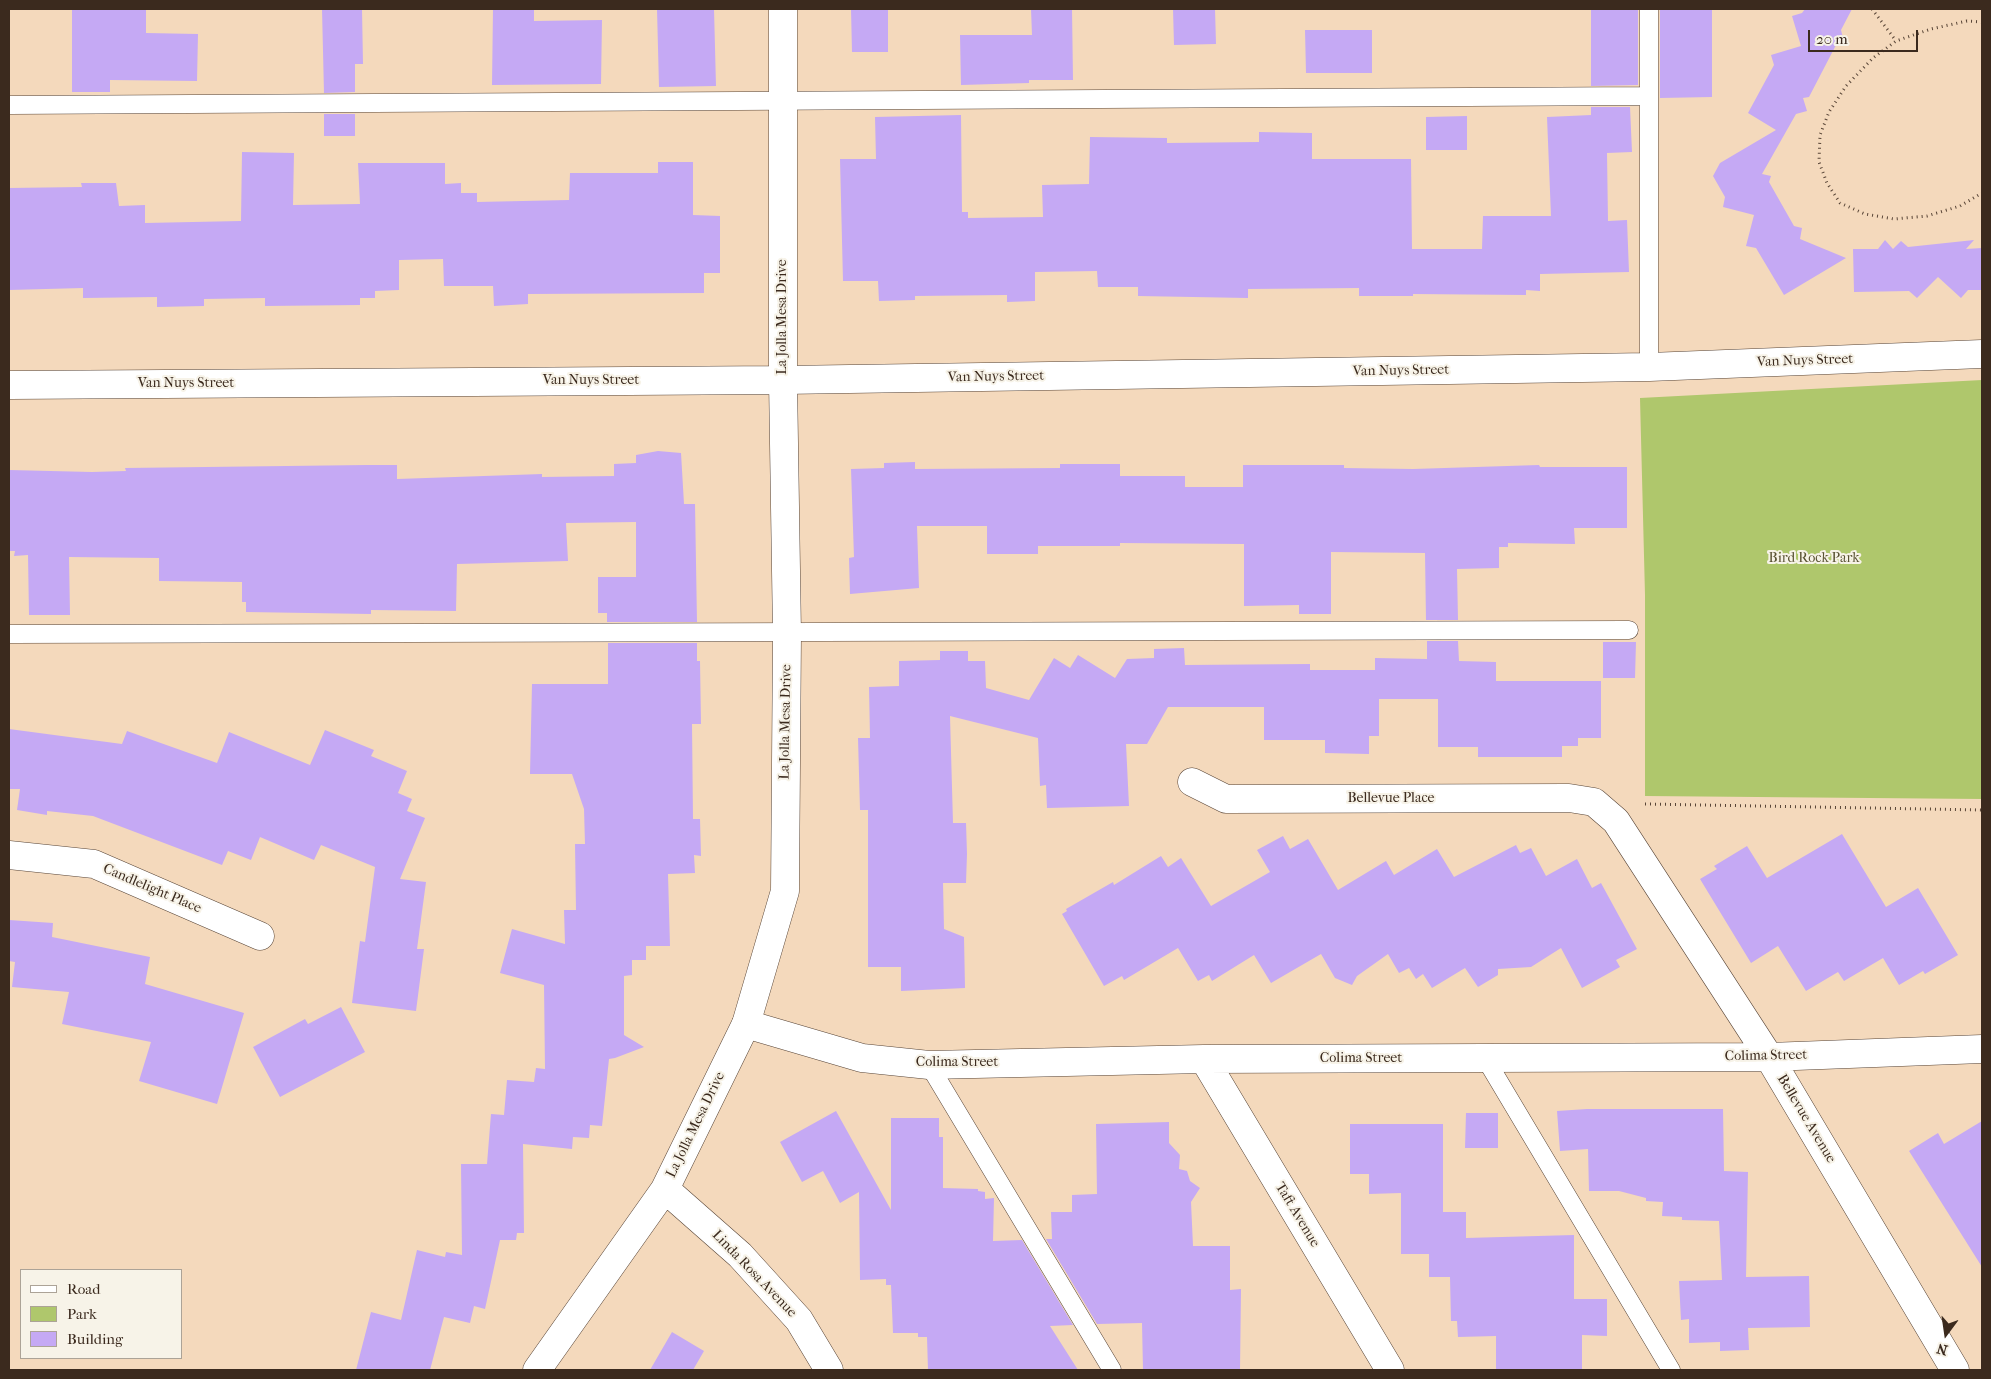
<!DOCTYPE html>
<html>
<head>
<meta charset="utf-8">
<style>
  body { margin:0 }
  #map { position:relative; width:1991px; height:1379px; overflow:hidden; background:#f4d9bc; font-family:"IM FELL French Canon",serif }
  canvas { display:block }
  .frame { position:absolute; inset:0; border:10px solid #3b2a1e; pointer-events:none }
  .legend { position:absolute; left:20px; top:1269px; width:162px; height:90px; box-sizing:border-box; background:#f7f3e8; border:1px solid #aca397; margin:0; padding:6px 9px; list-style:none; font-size:15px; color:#3b2a1e }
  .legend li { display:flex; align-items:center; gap:10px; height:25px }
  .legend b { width:25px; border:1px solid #aca397 }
  .north { position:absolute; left:1921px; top:1309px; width:50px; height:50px; -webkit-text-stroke:4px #f7f3e8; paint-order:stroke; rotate:194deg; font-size:14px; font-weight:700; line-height:20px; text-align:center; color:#3b2a1e }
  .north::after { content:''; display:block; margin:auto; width:18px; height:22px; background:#3b2a1e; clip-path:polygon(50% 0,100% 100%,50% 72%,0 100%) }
  .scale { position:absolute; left:1808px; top:30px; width:110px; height:22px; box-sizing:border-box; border:2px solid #3b2a1e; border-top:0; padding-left:6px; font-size:15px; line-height:18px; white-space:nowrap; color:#3b2a1e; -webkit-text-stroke:4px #f7f3e8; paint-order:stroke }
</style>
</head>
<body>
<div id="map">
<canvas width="1991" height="1379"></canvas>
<div class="frame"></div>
<ul class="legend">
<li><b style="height:6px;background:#fff"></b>Road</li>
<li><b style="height:14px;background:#afc76c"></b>Park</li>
<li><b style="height:14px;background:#c5a9f4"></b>Building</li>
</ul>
<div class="north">N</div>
<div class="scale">20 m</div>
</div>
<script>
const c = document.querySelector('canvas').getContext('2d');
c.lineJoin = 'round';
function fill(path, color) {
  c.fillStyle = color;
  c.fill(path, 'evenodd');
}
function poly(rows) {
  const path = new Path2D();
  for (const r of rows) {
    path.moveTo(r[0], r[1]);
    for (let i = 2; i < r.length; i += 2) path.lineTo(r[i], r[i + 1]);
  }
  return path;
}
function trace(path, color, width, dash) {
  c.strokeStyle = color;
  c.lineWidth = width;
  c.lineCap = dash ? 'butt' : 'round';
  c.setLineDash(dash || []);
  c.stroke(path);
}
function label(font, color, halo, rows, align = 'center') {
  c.font = font + ' "IM FELL French Canon",serif';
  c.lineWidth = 4;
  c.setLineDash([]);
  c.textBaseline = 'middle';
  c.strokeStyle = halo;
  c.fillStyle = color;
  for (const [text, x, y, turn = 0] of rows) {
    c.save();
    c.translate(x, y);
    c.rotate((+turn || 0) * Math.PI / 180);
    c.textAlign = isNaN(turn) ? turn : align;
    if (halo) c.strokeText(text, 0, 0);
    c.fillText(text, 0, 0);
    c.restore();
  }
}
fill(poly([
  [1982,380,1982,799,1645,796,1645,595,1640,398]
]), '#afc76c');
fill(poly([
  [72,9,146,9,146,33,198,34,197,81,110,80,110,92,72,92],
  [322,9,362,9,363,64,355,64,355,92,324,93],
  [493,9,534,9,534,21,602,20,601,84,492,85],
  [657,9,714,9,716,86,659,87],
  [851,9,888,9,888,52,852,52],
  [1031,9,1072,9,1073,80,1029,80,1029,83,961,85,960,35,1032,35],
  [1173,9,1215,9,1216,44,1174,45],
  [1591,9,1638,9,1638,85,1591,86],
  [1660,9,1712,9,1712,97,1660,98],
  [1805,9,1852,9,1841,30,1844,42,1836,45,1809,97,1803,98,1807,111,1796,114,1762,174,1771,176,1769,182,1794,226,1802,228,1800,239,1846,258,1784,295,1756,248,1746,246,1754,215,1723,207,1725,197,1713,176,1720,163,1776,130,1748,113,1774,65,1771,55,1801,46,1792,16,1802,13],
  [1305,30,1372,30,1372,73,1306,73],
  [1591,107,1630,107,1632,152,1607,153,1608,221,1627,220,1629,272,1540,274,1540,291,1526,290,1526,295,1413,294,1413,296,1359,296,1359,288,1248,289,1248,298,1138,296,1138,287,1098,287,1097,271,1035,272,1035,301,1007,302,1007,295,915,296,915,300,879,301,878,281,843,281,840,159,876,159,875,117,961,115,962,212,968,212,968,218,1043,217,1042,185,1089,184,1090,137,1167,138,1167,143,1259,142,1259,132,1312,133,1312,159,1411,159,1412,249,1482,249,1483,216,1551,216,1547,117,1591,115],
  [324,114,355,114,355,136,324,136],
  [1467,116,1467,150,1426,150,1426,117],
  [242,152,294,153,293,205,360,204,358,163,445,163,445,184,461,183,461,193,477,193,477,202,569,200,570,173,658,173,658,162,693,162,693,215,720,216,720,273,704,273,704,293,528,294,528,304,494,306,493,286,444,286,443,259,399,260,399,290,375,291,375,298,360,298,360,305,265,306,265,298,204,299,204,306,157,307,157,297,83,298,83,288,9,290,9,188,82,187,81,183,116,183,119,206,145,205,145,223,241,221],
  [1885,240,1893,249,1901,241,1908,247,1974,240,1966,249,1982,248,1982,290,1968,290,1961,298,1938,277,1917,298,1909,291,1854,292,1853,249,1878,249],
  [658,451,681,453,684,504,695,504,697,622,607,622,607,613,598,613,598,577,636,577,636,522,566,523,568,561,457,564,456,611,371,610,371,614,246,612,246,602,242,602,242,582,159,581,159,558,69,557,70,615,29,615,28,555,14,556,15,551,9,551,9,470,92,472,126,471,125,468,367,465,397,465,397,479,542,474,542,477,614,476,614,464,636,463,636,455],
  [915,462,915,469,1060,468,1060,464,1120,464,1120,476,1185,476,1185,487,1243,487,1243,465,1344,465,1344,468,1413,469,1539,465,1540,467,1627,467,1627,528,1574,528,1575,544,1508,543,1508,547,1499,547,1499,568,1457,569,1458,620,1426,620,1425,553,1331,552,1331,614,1299,614,1299,605,1244,606,1244,544,1120,543,1120,546,1038,546,1038,554,987,554,987,526,917,526,919,588,850,594,849,558,854,557,851,469,884,468,884,463],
  [1427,641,1458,641,1459,661,1496,662,1496,681,1601,681,1601,738,1578,738,1578,746,1562,746,1562,757,1478,757,1478,747,1438,747,1438,699,1379,699,1379,736,1369,736,1369,754,1325,753,1325,740,1264,740,1264,707,1168,707,1147,744,1126,744,1129,806,1047,808,1046,785,1040,786,1038,738,950,716,953,823,966,823,967,854,966,883,943,883,944,929,964,937,965,988,901,991,901,967,868,967,868,810,860,810,858,738,870,738,869,687,899,686,899,661,940,660,940,651,968,651,968,661,985,661,986,688,1029,700,1054,658,1070,668,1078,655,1115,678,1127,659,1154,658,1154,649,1184,648,1185,665,1310,664,1310,670,1375,670,1375,658,1427,659],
  [1603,642,1636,642,1635,678,1603,678],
  [608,643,697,643,697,661,700,661,701,724,692,724,693,819,700,819,701,856,694,855,695,873,668,874,670,946,646,946,646,960,632,960,632,975,624,976,624,1035,644,1047,615,1058,609,1059,602,1126,590,1125,589,1138,573,1137,572,1149,523,1144,524,1233,517,1233,516,1240,500,1240,485,1309,474,1306,470,1323,444,1317,430,1370,356,1370,371,1312,401,1320,417,1250,445,1257,446,1252,462,1255,461,1164,487,1164,491,1114,504,1115,507,1080,534,1082,536,1068,545,1069,544,985,500,973,512,929,565,944,564,910,576,910,575,844,585,844,584,809,572,774,530,774,532,684,608,684],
  [9,729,122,744,127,731,217,763,229,732,310,765,325,730,374,750,371,756,407,771,398,793,412,799,407,811,425,818,400,879,426,882,417,949,424,949,416,1011,352,1003,360,941,365,942,375,867,321,845,314,860,260,837,251,860,228,851,222,865,93,816,47,811,47,815,17,810,20,789,9,789],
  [1842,834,1886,907,1918,888,1958,955,1925,974,1923,971,1899,985,1883,958,1844,981,1838,972,1806,991,1778,946,1751,963,1700,879,1717,869,1714,866,1747,846,1767,878],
  [1283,836,1290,849,1308,839,1338,890,1386,861,1394,875,1437,849,1454,877,1516,845,1520,853,1531,848,1546,876,1577,859,1592,888,1601,883,1637,949,1616,960,1620,967,1582,988,1561,948,1531,967,1498,969,1498,975,1478,987,1465,968,1432,988,1423,974,1416,979,1409,968,1399,973,1388,954,1357,976,1352,985,1335,978,1321,954,1271,983,1254,955,1212,981,1209,975,1198,981,1178,948,1124,980,1122,976,1104,986,1062,914,1067,911,1066,909,1113,882,1114,885,1161,856,1168,867,1181,858,1211,906,1270,872,1257,850],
  [9,920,53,923,52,937,150,957,145,984,244,1013,217,1104,139,1081,151,1042,62,1024,69,992,12,987,15,962,9,961],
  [341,1007,365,1052,280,1097,253,1047,305,1019,308,1024],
  [1587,1109,1723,1109,1724,1171,1748,1172,1746,1277,1809,1276,1810,1327,1748,1328,1749,1350,1720,1351,1720,1342,1689,1343,1689,1319,1681,1320,1679,1281,1722,1280,1719,1221,1682,1220,1682,1217,1662,1216,1663,1202,1646,1201,1646,1198,1619,1191,1589,1191,1588,1149,1560,1151,1557,1111],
  [836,1111,891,1210,891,1118,939,1118,939,1137,943,1137,943,1188,978,1189,978,1191,985,1192,985,1199,994,1198,993,1241,1022,1240,1073,1325,1050,1326,1078,1370,928,1370,927,1337,918,1337,918,1333,893,1333,891,1285,886,1285,886,1279,860,1280,859,1192,840,1203,823,1171,802,1182,780,1142],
  [1466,1113,1498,1113,1498,1148,1465,1148],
  [1982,1121,1982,1267,1909,1151,1938,1133,1944,1144],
  [1169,1122,1169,1143,1180,1155,1179,1169,1187,1171,1190,1181,1200,1188,1191,1202,1193,1246,1230,1246,1230,1290,1241,1289,1240,1370,1143,1370,1142,1323,1097,1324,1046,1239,1052,1239,1051,1212,1072,1212,1072,1195,1097,1194,1096,1124],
  [1350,1124,1443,1124,1443,1212,1466,1212,1466,1238,1574,1235,1574,1299,1607,1299,1607,1336,1582,1335,1582,1370,1496,1370,1496,1336,1458,1337,1457,1321,1451,1321,1450,1277,1429,1277,1429,1254,1401,1254,1401,1193,1369,1194,1369,1174,1350,1174],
  [672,1332,704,1351,693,1370,650,1370]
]), '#c5a9f4');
const service = poly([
  [9,105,1649,96],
  [1649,367,1649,9],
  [9,634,1629,630],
  [1485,1058,1671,1370],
  [929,1065,1112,1370]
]);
const minor = poly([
  [783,380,1649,367,1982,354],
  [1192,782,1226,799,1569,798,1594,802,1616,821,1769,1057,1955,1370],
  [9,855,94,864,260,936],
  [746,1024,862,1058,929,1065,1204,1059,1769,1057,1982,1049],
  [1204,1059,1390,1370]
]);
const tertiary = poly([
  [9,385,783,380],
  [665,1189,740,1255,799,1320,829,1370],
  [537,1370,665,1189,746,1024,785,891,787,634,783,380,783,9]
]);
trace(service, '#574436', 19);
trace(minor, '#574436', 29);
trace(tertiary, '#574436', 29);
trace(poly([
  [1872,9,1896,41],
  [1982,22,1967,21,1931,29,1896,41,1873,58,1846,86,1829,112,1820,135,1819,162,1827,183,1840,203,1865,214,1894,219,1927,216,1960,206,1982,193],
  [1645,804,1982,810]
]), '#574436', 3, [1, 4]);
trace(service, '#fff', 18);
trace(minor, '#fff', 28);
trace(tertiary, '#fff', 28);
label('14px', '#3b2a1e', '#f7f3e8', [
  ["La Jolla Mesa Drive",783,317,-90],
  ["Van Nuys Street",1805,361,-2],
  ["Van Nuys Street",1401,371,-1],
  ["Van Nuys Street",996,377,-1],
  ["Van Nuys Street",591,381],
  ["Van Nuys Street",186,384],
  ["La Jolla Mesa Drive",786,722,-89],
  ["Bellevue Place",1391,799],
  ["Candlelight Place",152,889,23],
  ["Colima Street",1766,1056,-1],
  ["Colima Street",1361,1059],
  ["Colima Street",957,1063],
  ["Bellevue Avenue",1806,1119,59],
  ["La Jolla Mesa Drive",696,1125,-64],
  ["Taft Avenue",1297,1215,59],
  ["Linda Rosa Avenue",754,1274,46]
]);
label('14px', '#585132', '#f7f3e8', [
  ["Bird Rock Park",1814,559]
]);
</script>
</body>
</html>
